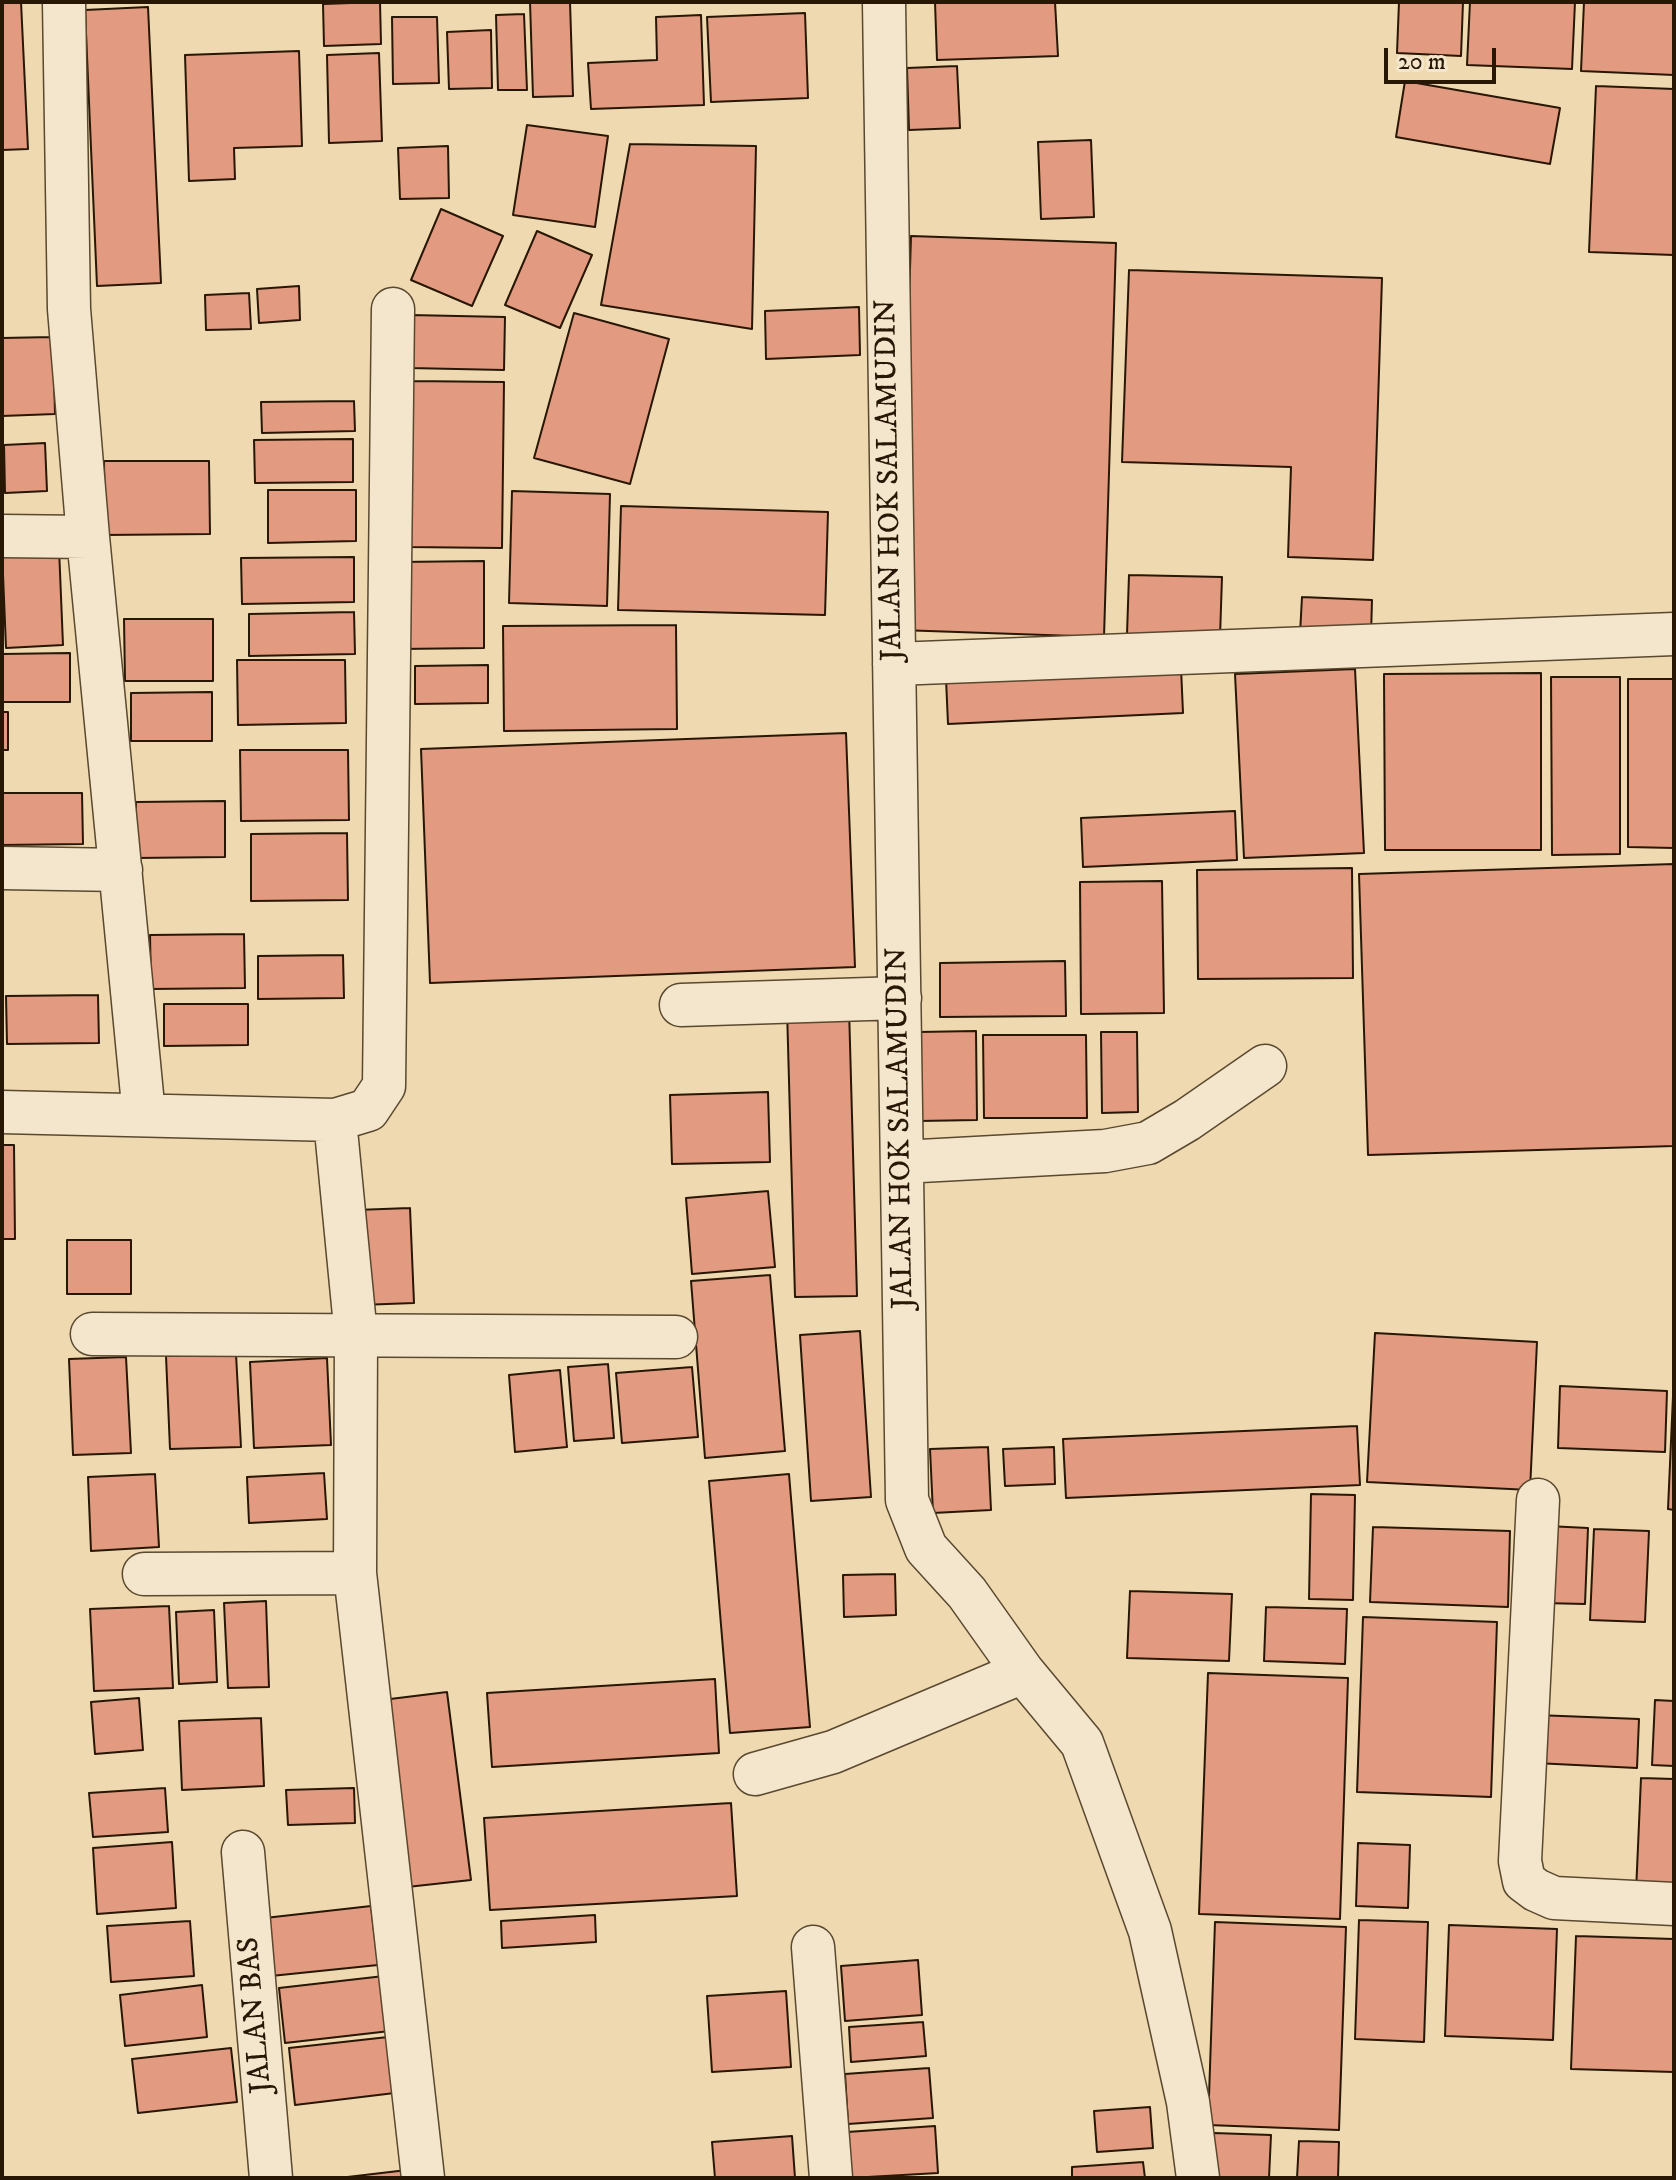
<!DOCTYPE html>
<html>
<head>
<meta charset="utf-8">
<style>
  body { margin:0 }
  #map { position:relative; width:1676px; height:2180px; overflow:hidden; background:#eed9b0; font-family:"IM FELL DW Pica",serif }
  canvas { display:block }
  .frame { position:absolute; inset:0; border:4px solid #281704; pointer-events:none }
  .scale { position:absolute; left:1384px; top:48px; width:112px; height:36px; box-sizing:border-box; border:4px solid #281704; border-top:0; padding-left:10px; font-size:24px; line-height:28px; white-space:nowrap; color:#281704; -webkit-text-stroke:6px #f4e6cc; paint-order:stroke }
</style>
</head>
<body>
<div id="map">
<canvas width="1676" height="2180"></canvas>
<div class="frame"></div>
<div class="scale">20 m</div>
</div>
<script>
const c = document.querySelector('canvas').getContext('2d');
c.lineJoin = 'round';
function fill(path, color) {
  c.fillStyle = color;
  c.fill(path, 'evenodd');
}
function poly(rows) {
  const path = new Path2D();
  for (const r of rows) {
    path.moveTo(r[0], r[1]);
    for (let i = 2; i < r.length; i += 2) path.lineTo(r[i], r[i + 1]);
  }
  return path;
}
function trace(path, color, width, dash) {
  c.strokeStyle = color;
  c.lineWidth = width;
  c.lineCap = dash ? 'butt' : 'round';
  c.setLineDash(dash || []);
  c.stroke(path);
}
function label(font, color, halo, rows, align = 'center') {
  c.font = font + ' "IM FELL DW Pica",serif';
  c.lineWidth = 7;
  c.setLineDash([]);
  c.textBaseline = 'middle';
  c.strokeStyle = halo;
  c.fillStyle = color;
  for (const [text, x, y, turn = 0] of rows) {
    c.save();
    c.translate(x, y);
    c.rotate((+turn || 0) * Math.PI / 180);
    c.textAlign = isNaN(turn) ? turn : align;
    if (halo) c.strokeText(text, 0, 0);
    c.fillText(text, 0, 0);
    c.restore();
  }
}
const building = poly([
  [2,2,21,2,28,149,2,150,2,2],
  [380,2,381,44,324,46,323,4,380,2],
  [530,2,570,2,573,96,533,97,530,2],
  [935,2,1055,2,1058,56,937,60,935,2],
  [1399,2,1463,2,1461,56,1397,53,1399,2],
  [1470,2,1575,2,1572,69,1467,65,1470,2],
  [1584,2,1674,2,1674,75,1581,71,1584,2],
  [148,7,161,283,97,286,85,10,148,7],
  [805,13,808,98,711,102,707,17,805,13],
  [524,14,527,90,498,90,496,15,524,14],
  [701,15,704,105,591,109,588,63,657,60,656,17,701,15],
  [392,17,437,17,439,83,393,84,392,17],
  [491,30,492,88,449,89,447,32,491,30],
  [299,51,302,146,234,148,235,179,189,181,185,55,299,51],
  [379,53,382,141,329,143,327,55,379,53],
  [957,66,960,128,909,130,907,68,957,66],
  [1405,81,1560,108,1550,164,1396,137,1405,81],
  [1596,86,1674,89,1674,255,1589,252,1596,86],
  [527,125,608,136,595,227,513,215,527,125],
  [1091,140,1094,217,1041,219,1038,142,1091,140],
  [630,144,756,146,752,329,601,305,630,144],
  [448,146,449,198,400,199,398,148,448,146],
  [441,209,503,236,472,306,411,280,441,209],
  [537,231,592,255,560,328,505,305,537,231],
  [911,236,1116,243,1104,637,899,630,911,236],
  [1129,270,1382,278,1373,560,1288,557,1291,467,1122,462,1129,270],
  [299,286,300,320,259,323,257,289,299,286],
  [249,293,251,329,206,330,205,295,249,293],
  [859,307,860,355,766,359,765,311,859,307],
  [574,313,669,339,630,484,534,458,574,313],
  [410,315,505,317,504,370,409,368,410,315],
  [53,337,55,414,2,416,2,338,53,337],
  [409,381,504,382,502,548,407,547,409,381],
  [354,401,355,431,262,433,261,402,354,401],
  [353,439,353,482,255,483,254,440,353,439],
  [45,443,47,491,5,493,4,445,45,443],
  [104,461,209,461,210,534,105,535,104,461],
  [268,490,356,490,356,541,268,543,268,490],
  [512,491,610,494,607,606,509,603,512,491],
  [621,506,828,512,825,615,618,610,621,506],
  [59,548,63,645,6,648,2,550,59,548],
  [354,557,354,602,242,604,241,558,354,557],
  [484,561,484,648,399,649,398,562,484,561],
  [1129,575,1222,577,1220,637,1127,634,1129,575],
  [1302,597,1372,600,1371,635,1300,634,1302,597],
  [354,612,355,654,249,656,249,614,354,612],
  [124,619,213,619,213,681,125,681,124,619],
  [676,625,677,729,504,731,503,626,676,625],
  [70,653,70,702,2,702,2,654,70,653],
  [237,660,345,660,346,723,238,725,237,660],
  [488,665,488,703,415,704,415,666,488,665],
  [1181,668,1183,713,948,724,946,679,1181,668],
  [1355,669,1364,853,1244,858,1235,674,1355,669],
  [1541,673,1541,850,1385,850,1384,674,1541,673],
  [1551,677,1620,677,1620,854,1552,855,1551,677],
  [1628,679,1674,679,1674,848,1628,847,1628,679],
  [212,692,212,741,131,741,131,693,212,692],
  [2,712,8,712,8,750,2,750,2,712],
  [846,733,855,967,430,983,421,749,846,733],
  [240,750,348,750,349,820,241,821,240,750],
  [2,793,82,793,83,844,2,845,2,793],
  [225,801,225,857,136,858,136,802,225,801],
  [1235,811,1237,860,1083,867,1081,818,1235,811],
  [347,833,348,900,251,901,251,834,347,833],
  [1674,864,1674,1146,1368,1155,1359,874,1674,864],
  [1352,868,1353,978,1198,979,1197,870,1352,868],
  [1162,881,1164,1013,1081,1014,1080,882,1162,881],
  [244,934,245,988,151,989,150,935,244,934],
  [343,955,344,998,258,999,258,956,343,955],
  [1065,961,1066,1016,940,1017,940,963,1065,961],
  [98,995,99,1043,7,1044,6,996,98,995],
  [164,1004,248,1004,248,1045,164,1046,164,1004],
  [849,1008,857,1296,795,1297,787,1009,849,1008],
  [976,1031,977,1120,919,1121,918,1032,976,1031],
  [1101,1032,1137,1032,1138,1112,1102,1113,1101,1032],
  [983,1035,1086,1035,1087,1118,984,1118,983,1035],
  [768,1092,770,1162,672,1164,670,1095,768,1092],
  [2,1145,14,1145,15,1239,2,1239,2,1145],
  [768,1191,775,1267,692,1274,686,1198,768,1191],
  [410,1208,414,1303,360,1305,356,1210,410,1208],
  [67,1240,131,1240,131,1294,67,1294,67,1240],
  [770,1275,785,1451,705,1458,691,1281,770,1275],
  [860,1331,871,1497,811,1501,800,1335,860,1331],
  [1375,1333,1537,1342,1530,1490,1367,1482,1375,1333],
  [236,1354,241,1447,170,1449,166,1356,236,1354],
  [126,1357,131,1453,73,1455,69,1359,126,1357],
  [327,1358,331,1445,254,1448,250,1362,327,1358],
  [608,1364,614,1438,574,1441,568,1367,608,1364],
  [692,1367,698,1437,622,1443,616,1373,692,1367],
  [560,1370,567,1447,515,1452,509,1375,560,1370],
  [1674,1374,1674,1510,1668,1509,1674,1374],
  [1560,1386,1667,1391,1665,1452,1558,1448,1560,1386],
  [1357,1426,1360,1485,1066,1498,1063,1439,1357,1426],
  [988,1447,991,1510,933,1513,930,1449,988,1447],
  [1054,1447,1055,1484,1005,1486,1003,1449,1054,1447],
  [324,1473,327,1519,249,1523,247,1477,324,1473],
  [155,1474,159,1547,91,1551,88,1477,155,1474],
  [789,1474,810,1727,730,1733,709,1481,789,1474],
  [1311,1494,1355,1495,1353,1600,1309,1599,1311,1494],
  [1547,1526,1588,1528,1585,1604,1543,1603,1547,1526],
  [1373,1527,1510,1531,1508,1607,1370,1602,1373,1527],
  [1594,1529,1649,1531,1645,1622,1590,1620,1594,1529],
  [895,1574,896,1615,844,1617,843,1575,895,1574],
  [1130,1591,1232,1594,1229,1661,1127,1658,1130,1591],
  [266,1601,269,1687,228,1688,224,1603,266,1601],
  [169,1606,173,1688,94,1691,90,1609,169,1606],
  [1266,1607,1347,1609,1345,1664,1264,1661,1266,1607],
  [214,1610,217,1682,179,1684,176,1612,214,1610],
  [1363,1617,1497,1622,1491,1797,1357,1792,1363,1617],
  [1208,1673,1348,1678,1340,1919,1199,1914,1208,1673],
  [715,1679,719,1753,492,1767,487,1693,715,1679],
  [447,1692,471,1880,398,1888,374,1701,447,1692],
  [139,1698,143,1750,95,1754,91,1702,139,1698],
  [1655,1700,1674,1701,1674,1766,1652,1765,1655,1700],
  [1536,1715,1639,1719,1637,1768,1535,1763,1536,1715],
  [261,1718,264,1786,182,1790,179,1721,261,1718],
  [1641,1778,1674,1779,1674,1893,1636,1892,1641,1778],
  [165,1788,168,1832,93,1837,89,1793,165,1788],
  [354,1788,355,1823,288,1825,286,1790,354,1788],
  [731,1803,737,1896,490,1910,484,1818,731,1803],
  [172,1842,176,1908,97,1914,93,1848,172,1842],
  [1358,1843,1410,1845,1408,1908,1356,1906,1358,1843],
  [371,1906,378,1965,271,1976,265,1918,371,1906],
  [595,1915,596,1942,502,1948,501,1921,595,1915],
  [1359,1920,1428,1922,1424,2042,1355,2039,1359,1920],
  [190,1921,194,1976,111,1982,107,1926,190,1921],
  [1215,1922,1346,1927,1339,2130,1208,2125,1215,1922],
  [1449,1925,1557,1929,1553,2040,1445,2036,1449,1925],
  [1576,1936,1674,1939,1674,2072,1571,2069,1576,1936],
  [918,1960,922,2015,845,2021,841,1966,918,1960],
  [384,1976,390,2031,285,2043,279,1988,384,1976],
  [202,1985,207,2037,125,2046,120,1995,202,1985],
  [786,1991,791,2067,712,2072,707,1996,786,1991],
  [923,2022,926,2056,851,2062,849,2027,923,2022],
  [397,2036,403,2092,295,2105,289,2048,397,2036],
  [231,2048,237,2102,138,2113,132,2059,231,2048],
  [929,2068,933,2118,848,2124,845,2074,929,2068],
  [1150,2107,1153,2148,1097,2152,1094,2111,1150,2107],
  [935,2126,938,2173,850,2178,847,2132,935,2126],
  [1214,2133,1271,2135,1269,2178,1213,2178,1214,2133],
  [792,2136,795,2178,715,2178,712,2142,792,2136],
  [1299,2141,1339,2142,1338,2178,1297,2178,1299,2141],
  [1143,2162,1145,2178,1072,2178,1072,2167,1143,2162],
  [407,2170,408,2178,339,2178,407,2170]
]);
fill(building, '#e29a80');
trace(building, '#281704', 2);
const minor = poly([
  [64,2,69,309,88,537,144,1115],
  [884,2,907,1500,926,1548,967,1593,1023,1672,1082,1743,1150,1931,1188,2102,1198,2178],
  [2,536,88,537],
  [894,664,1674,634],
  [2,868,121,870],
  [681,1005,900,998],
  [2,1112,335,1120,368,1110,384,1086,393,309],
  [335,1120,356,1336,355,1573,423,2178],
  [902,1162,1105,1151,1148,1143,1187,1120,1265,1066],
  [92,1334,676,1337],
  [1538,1500,1520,1861,1524,1881,1536,1890,1554,1898,1674,1904],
  [144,1574,355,1573],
  [755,1774,833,1752,1023,1672],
  [243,1852,271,2178],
  [813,1947,831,2178]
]);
trace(minor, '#5a482f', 45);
trace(minor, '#f4e6cc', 42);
label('30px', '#281704', '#f4e6cc', [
  ["JALAN HOK SALAMUDIN",891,480,-91],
  ["JALAN HOK SALAMUDIN",902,1128,-91],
  ["JALAN BAS",257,2015,-95]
]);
</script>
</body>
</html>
